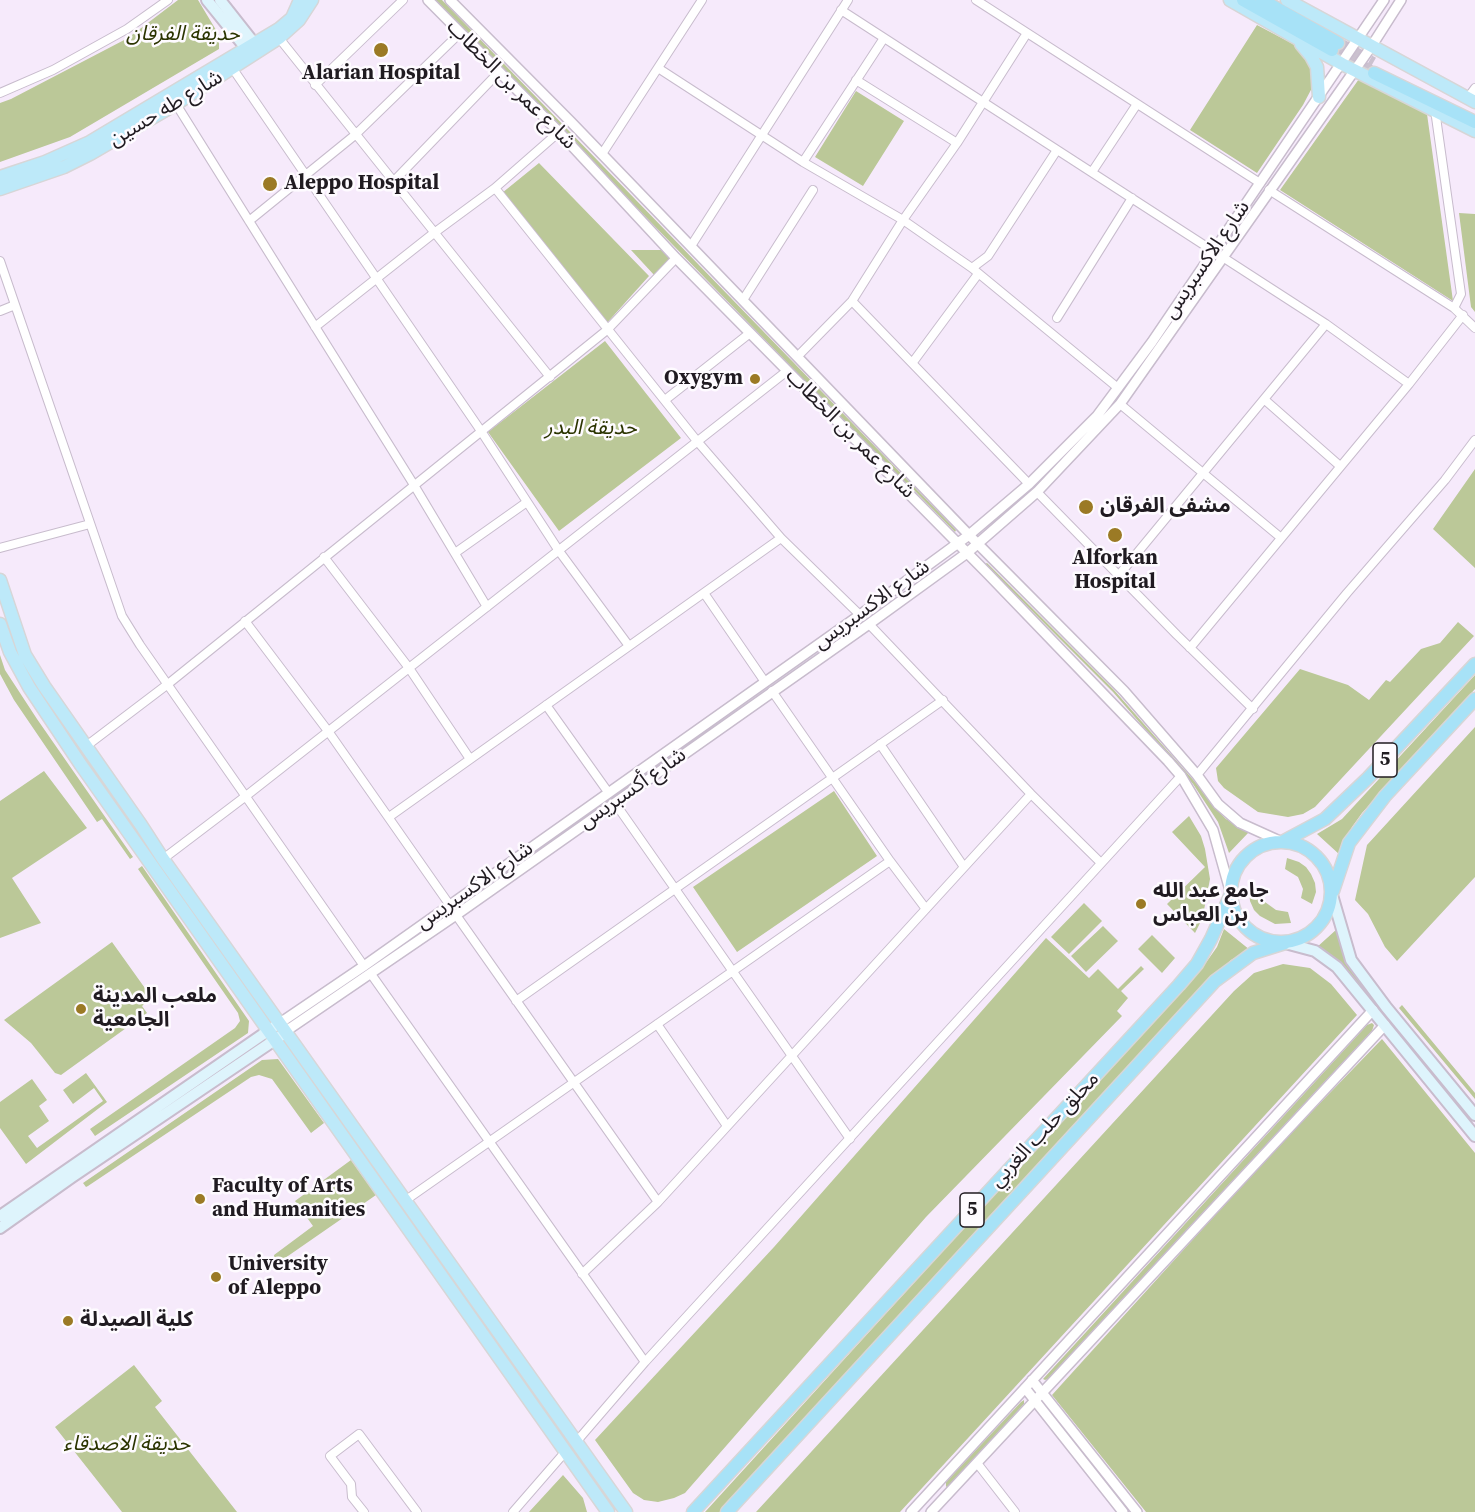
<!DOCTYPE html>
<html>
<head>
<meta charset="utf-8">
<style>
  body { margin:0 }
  canvas { display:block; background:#f6eafb }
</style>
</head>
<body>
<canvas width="1475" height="1512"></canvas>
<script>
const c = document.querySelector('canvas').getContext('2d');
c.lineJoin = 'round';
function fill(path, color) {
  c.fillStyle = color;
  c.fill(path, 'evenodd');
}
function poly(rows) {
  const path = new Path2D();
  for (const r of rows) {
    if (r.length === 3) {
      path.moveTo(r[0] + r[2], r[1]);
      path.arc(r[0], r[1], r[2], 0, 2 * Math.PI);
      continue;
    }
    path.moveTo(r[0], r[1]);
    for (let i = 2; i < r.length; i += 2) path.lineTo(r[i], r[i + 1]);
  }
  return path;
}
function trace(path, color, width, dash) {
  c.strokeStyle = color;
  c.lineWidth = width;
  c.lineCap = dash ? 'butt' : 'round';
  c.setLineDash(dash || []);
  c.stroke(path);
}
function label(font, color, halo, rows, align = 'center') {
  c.font = font + ' "Source Serif 4","Noto Sans Arabic",serif';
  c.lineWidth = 5;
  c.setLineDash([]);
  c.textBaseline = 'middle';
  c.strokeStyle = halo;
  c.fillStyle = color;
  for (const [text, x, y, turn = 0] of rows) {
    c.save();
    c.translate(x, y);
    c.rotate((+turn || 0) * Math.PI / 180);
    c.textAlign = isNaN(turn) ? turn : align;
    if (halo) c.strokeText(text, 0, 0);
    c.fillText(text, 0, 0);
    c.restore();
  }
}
fill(poly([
  [178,0,198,0,219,35,219,49,70,137,0,162,0,103,11,99,128,38],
  [435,0,442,0,956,530,955,532,910,486,905,484],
  [1257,25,1293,44,1306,54,1311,70,1313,86,1303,105,1257,173,1190,130],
  [1359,79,1427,114,1453,301,1280,190],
  [856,91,904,121,863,186,815,157],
  [539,163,649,276,606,324,502,193],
  [1459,213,1475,214,1475,312,1471,307],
  [631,250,663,250,671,257,655,276],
  [605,341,681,438,559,531,488,432],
  [1475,469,1475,568,1433,529],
  [987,563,1114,690,1195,782,1214,807,1226,819,1249,832,1229,853,1218,822,1193,784,1113,692,985,564],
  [1458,622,1474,636,1315,807,1303,814,1288,817,1258,812,1224,788,1218,781,1216,768,1300,669,1348,685,1369,700,1386,680,1390,682,1421,649,1440,643],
  [0,655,5,670,37,719,133,857,130,859,102,819,97,822,14,700,0,674],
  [1475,675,1475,689,1362,813,1352,827,1340,855,1317,834,1342,819],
  [1475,727,1475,877,1397,961,1385,947,1368,914,1355,900,1367,845],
  [44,771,87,828,12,878,41,923,0,938,0,801],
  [834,791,877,856,737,952,693,887],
  [1189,816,1201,836,1205,849,1210,879,1204,910,1200,923,1195,933,1167,904,1205,867,1172,832],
  [1287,858,1299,862,1306,867,1311,874,1315,883,1316,892,1312,904,1301,898,1303,889,1298,877,1285,869],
  [142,866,249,1021,248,1033,95,1136,90,1129,235,1028,240,1021,238,1013,138,869],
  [1249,890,1260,890,1265,902,1276,910,1288,912,1291,923,1275,924,1260,916,1254,910,1250,901],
  [1084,903,1102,921,1069,954,1051,937],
  [1103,926,1118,941,1086,972,1071,956],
  [1224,929,1250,950,1231,960,1163,1028,720,1512,705,1512,1096,1083,1200,971,1217,947],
  [1337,929,1346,958,1357,977,1375,998,1316,948],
  [1152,935,1175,958,1162,973,1138,949],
  [1046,938,1089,978,1098,969,1118,989,1141,966,1144,969,1121,991,1128,998,1117,1011,1122,1016,926,1217,685,1493,674,1498,658,1502,644,1500,633,1493,595,1440,774,1247],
  [112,942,152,998,142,1006,147,1013,61,1075,55,1073,31,1043,4,1020],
  [1283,964,1310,968,1331,984,1357,1015,900,1512,756,1512,1234,991,1254,973],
  [1402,1005,1475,1093,1475,1099,1399,1008],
  [1372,1023,1374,1025,1372,1031,1048,1379,1045,1380,1043,1379,1367,1025],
  [1382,1039,1475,1153,1475,1512,1146,1512,1052,1395,1264,1161],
  [278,1059,324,1123,311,1133,272,1079,259,1075,251,1077,88,1186,86,1187,83,1183,262,1060],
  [86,1073,107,1102,26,1164,0,1128,0,1102,32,1079,47,1100,39,1106,49,1121,28,1136,37,1148,103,1101,94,1088,73,1104,63,1090],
  [351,1160,376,1195,275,1265,274,1255,313,1226,295,1201],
  [134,1365,162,1401,155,1407,237,1512,122,1512,55,1427],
  [1024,1400,1024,1404,950,1485,946,1487,946,1482,1021,1402],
  [563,1475,583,1498,587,1512,529,1512]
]), '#bbc898');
trace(poly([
  [1338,43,1373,63],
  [1332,50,1374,73]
]), '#cbc1cf', 12, [12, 6]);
const minor = poly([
  [976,0,1260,183],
  [841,10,1326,324,1409,384],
  [279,38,550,377],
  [658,68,803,162,903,220,972,268,1118,388],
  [233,69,481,431,559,551,629,646],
  [856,80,957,143],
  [315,85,403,0],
  [0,93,53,70,127,29,168,0],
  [1467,99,1475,88],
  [176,104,414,485,487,607],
  [1435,110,1461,294,1454,308],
  [602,154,702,0],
  [803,162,884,38],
  [1092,172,1137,104],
  [393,182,499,72],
  [495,188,697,441,781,538,860,615],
  [1269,190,1454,308,1475,328],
  [249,221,355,135,460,33],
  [691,246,848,0],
  [0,261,122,616,140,645,364,966],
  [972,268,988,256,1057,150],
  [743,300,813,190],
  [852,301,1029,484],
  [0,311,15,305],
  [1057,318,1132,198],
  [315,327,434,233,495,188,559,132],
  [798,356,852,301,903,220,957,143,1027,33],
  [913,362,978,274],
  [665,400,750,333],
  [1265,400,1340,466],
  [1120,404,1280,537],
  [1037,492,1177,635,1253,709],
  [0,548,90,524],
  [455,553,527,502],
  [324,557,409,668,470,759],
  [1119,575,1326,324],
  [704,593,765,682],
  [245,621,328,731,449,904],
  [869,624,1031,794,1101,863],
  [1190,648,1409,384,1463,315],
  [772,691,890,861,926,909],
  [546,705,608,792],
  [880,744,964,867],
  [85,747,168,684,607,330,676,258],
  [1197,775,1347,593,1445,480,1475,440],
  [615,803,850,1139],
  [389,817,781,538],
  [163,859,246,796,787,371],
  [456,915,658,1202],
  [371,974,645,1362],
  [516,1001,943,700],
  [657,1024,727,1126],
  [406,1200,890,861],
  [582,1274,658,1202,1031,794],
  [577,1441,645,1362,1181,776],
  [977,1463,1015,1512],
  [364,1512,352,1497,351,1484,330,1456,359,1434,417,1512],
  [513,1512,566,1451]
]);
const tertiary = poly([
  [428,0,559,132,676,258,988,574,1168,761,1181,776,1213,830,1231,894],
  [450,0,571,122,969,535,1124,691,1197,775,1218,804,1240,823,1282,842],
  [280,1023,364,966,860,615,969,535,1029,484,1097,416,1152,342,1384,0],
  [286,1031,456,915,869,624,967,553,1037,492,1120,404,1371,47,1401,0],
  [1032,1380,1137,1512],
  [1025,1388,1123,1512],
  [911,1512,1373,1010],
  [931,1512,1385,1025]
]);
const secondary = poly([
  [207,0,245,47],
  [220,0,254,43],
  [1332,895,1351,960,1386,1007,1475,1115],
  [1285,943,1315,951,1337,967,1475,1136],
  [0,1216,275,1026],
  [0,1228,72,1177,282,1035]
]);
const primary = poly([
  [1230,0,1342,64,1475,131],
  [1287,0,1475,102],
  [1301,44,1311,56,1317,67,1319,97],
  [0,177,45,162,90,142,279,29,292,18,300,0],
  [0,189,64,167,90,154,176,104,279,38,299,20,312,0],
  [0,580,25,655,44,686,141,825,163,859,626,1512],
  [0,624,10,652,29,687,81,765,608,1512]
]);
const trunk = poly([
  [1243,0,1332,50],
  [1262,0,1338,43],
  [1374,73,1475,122],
  [1281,892,50],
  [1282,842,1325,819,1368,778,1475,664],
  [1333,891,1349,843,1385,796,1475,699],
  [693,1512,1179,985,1197,964,1211,939,1231,894],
  [727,1512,1215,981,1253,953,1285,943]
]);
trace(minor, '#c8bccd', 10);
trace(tertiary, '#c8bccd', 12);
trace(secondary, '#c8bccd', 14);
trace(primary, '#d7d6d7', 15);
trace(trunk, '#d7d6d7', 15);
trace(minor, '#fff', 8);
trace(tertiary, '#fff', 9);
trace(secondary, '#def4fc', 10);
trace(primary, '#bde9f9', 12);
trace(trunk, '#a7e2f7', 12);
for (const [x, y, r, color] of [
  [381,50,8,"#9b7a25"],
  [270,184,8,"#9b7a25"],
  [755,379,6,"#9b7a25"],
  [1086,507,8,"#9b7a25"],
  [1115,535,8,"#9b7a25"],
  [1141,904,6,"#9b7a25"],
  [81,1009,6,"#9b7a25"],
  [200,1199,6,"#9b7a25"],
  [216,1277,6,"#9b7a25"],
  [68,1321,6,"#9b7a25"]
]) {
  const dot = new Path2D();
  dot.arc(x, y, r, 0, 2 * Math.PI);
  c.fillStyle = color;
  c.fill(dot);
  trace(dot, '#fefbff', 2);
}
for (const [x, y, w] of [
  [1385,760,24],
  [972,1210,24]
]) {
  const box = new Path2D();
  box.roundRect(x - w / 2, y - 17, w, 34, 4.5);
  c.fillStyle = '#fefbff';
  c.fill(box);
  trace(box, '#201b21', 1.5);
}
label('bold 20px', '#201b21', null, [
  ["5",1385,760],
  ["5",972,1210]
]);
label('italic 21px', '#2b3400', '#fefbff', [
  ["حديقة الفرقان",183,35],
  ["حديقة البدر",591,429],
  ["حديقة الاصدقاء",127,1445]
]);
label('bold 21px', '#201b21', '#fefbff', [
  ["Alarian Hospital",381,74,"center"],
  ["Aleppo Hospital",284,184],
  ["Oxygym",743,379,"right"],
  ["مشفى الفرقان",1100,507],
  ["Alforkan",1115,559,"center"],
  ["Hospital",1115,583,"center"],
  ["جامع عبد الله",1153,892],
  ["بن العباس",1153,916],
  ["ملعب المدينة",93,997],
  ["الجامعية",93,1021],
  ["Faculty of Arts",212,1187],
  ["and Humanities",212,1211],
  ["University",228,1265],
  ["of Aleppo",228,1289],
  ["كلية الصيدلة",80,1321]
], 'left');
label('21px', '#201b21', '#fefbff', [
  ["شارع عمر بن الخطاب",511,85,45],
  ["شارع طه حسين",166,109,-31],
  ["شارع الاكسبريس",1207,260,-56],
  ["شارع عمر بن الخطاب",850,434,45],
  ["شارع الاكسبريس",872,605,-36],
  ["شارع أكسبريس",633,789,-35],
  ["شارع الاكسبريس",475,886,-35],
  ["محلق حلب الغربي",1045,1130,-47]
]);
</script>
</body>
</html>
